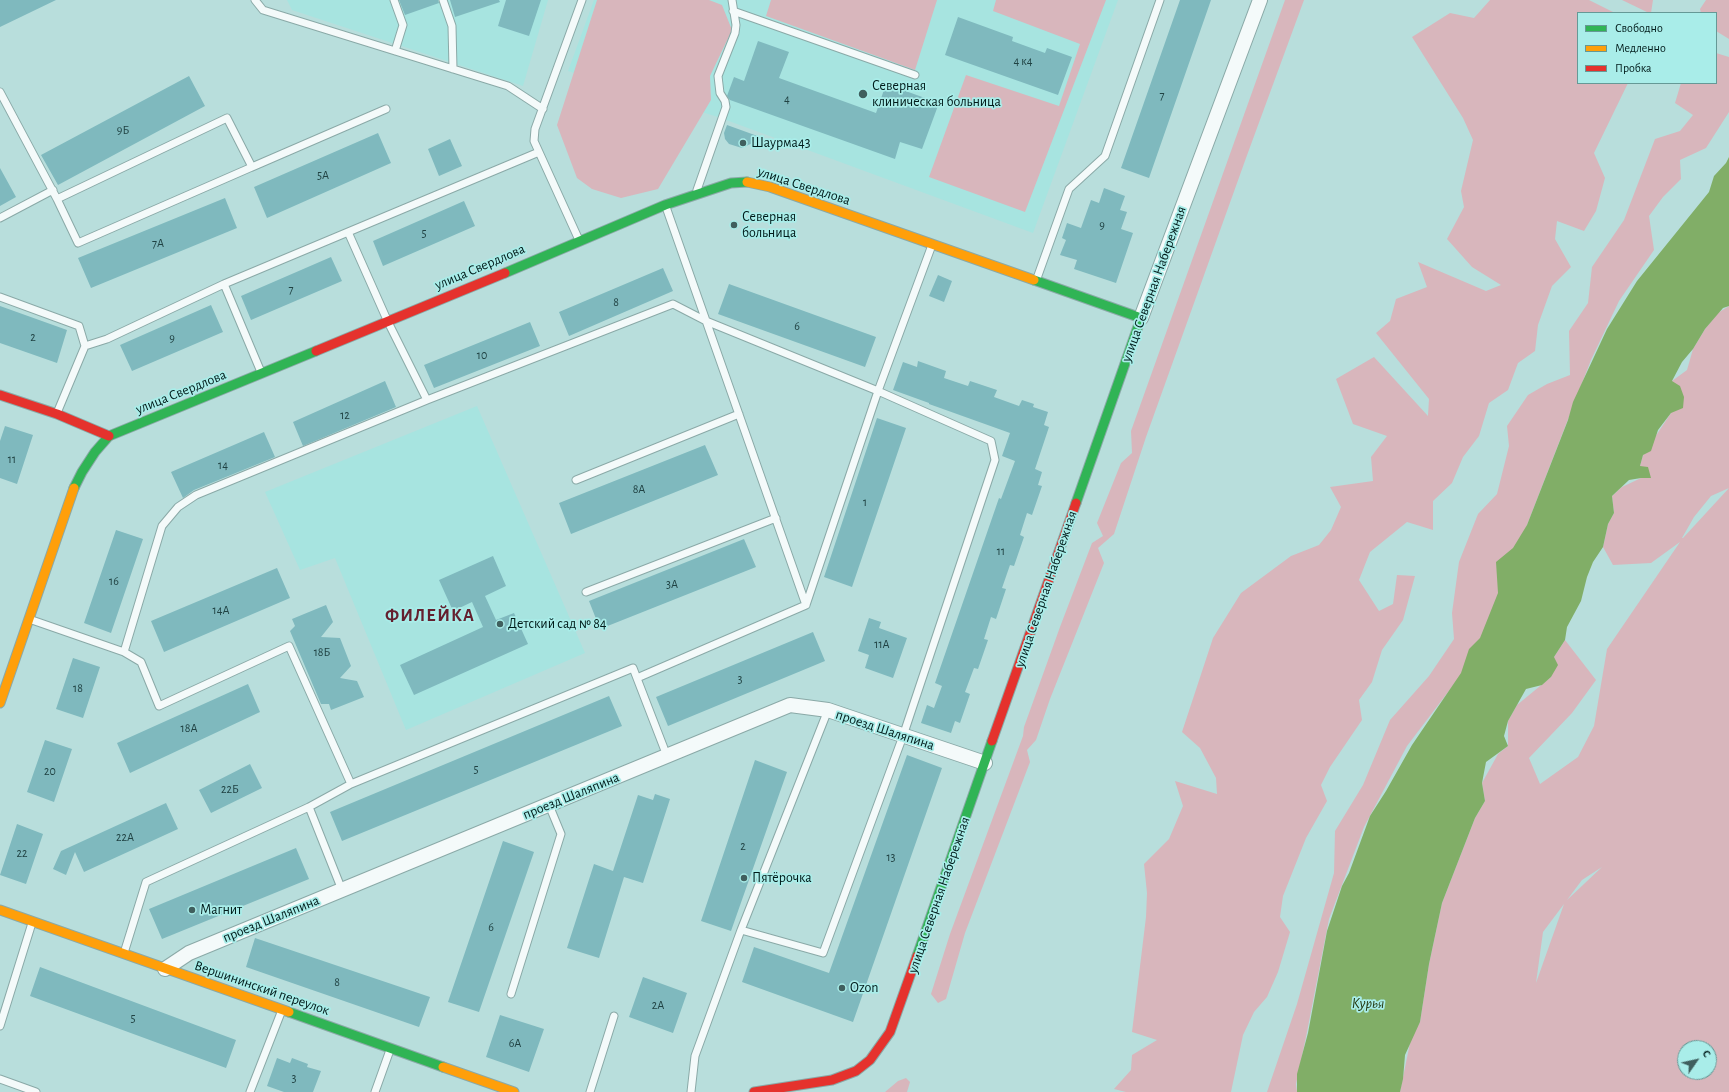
<!DOCTYPE html>
<html>
<head>
<meta charset="utf-8">
<style>
  body { margin:0 }
  #map { position:relative; width:1729px; height:1092px; overflow:hidden; background:#b8dedc; font-family:"Alegreya Sans",sans-serif }
  canvas { display:block }
  .legend { position:absolute; left:1577px; top:12px; width:140px; height:72px; box-sizing:border-box; background:#a9ede9; border:1px solid #659996; margin:0; padding:5px 7px; list-style:none; font-size:12px; color:#001b1a }
  .legend li { display:flex; align-items:center; gap:8px; height:20px }
  .legend b { width:20px; border:1px solid #659996 }
  .north { position:absolute; left:1677px; top:1040px; width:40px; height:40px; box-sizing:border-box; background:#a9ede9; border:1px solid #659996; border-radius:50%; rotate:56deg; font-size:11px; font-weight:700; line-height:16px; text-align:center; color:#001b1a }
  .north::after { content:''; display:block; margin:auto; width:14px; height:18px; background:#405f5e; clip-path:polygon(50% 0,100% 100%,50% 72%,0 100%) }
</style>
</head>
<body>
<div id="map">
<canvas width="1729" height="1092"></canvas>
<ul class="legend">
<li><b style="height:5px;background:#30b455"></b>Свободно</li>
<li><b style="height:5px;background:#ff9f0a"></b>Медленно</li>
<li><b style="height:5px;background:#e5322d"></b>Пробка</li>
</ul>
<div class="north">С</div>
</div>
<script>
const c = document.querySelector('canvas').getContext('2d');
c.lineJoin = 'round';
function fill(path, color) {
  c.fillStyle = color;
  c.fill(path, 'evenodd');
}
function poly(rows) {
  const path = new Path2D();
  for (const r of rows) {
    path.moveTo(r[0], r[1]);
    for (let i = 2; i < r.length; i += 2) path.lineTo(r[i], r[i + 1]);
  }
  return path;
}
function trace(path, color, width, dash) {
  c.strokeStyle = color;
  c.lineWidth = width;
  c.lineCap = dash ? 'butt' : 'round';
  c.setLineDash(dash || []);
  c.stroke(path);
}
function label(font, color, halo, rows, align = 'center') {
  c.font = font + ' "Alegreya Sans",sans-serif';
  c.lineWidth = 3.5;
  c.setLineDash([]);
  c.textBaseline = 'middle';
  c.strokeStyle = halo;
  c.fillStyle = color;
  for (const [text, x, y, turn = 0] of rows) {
    c.save();
    c.translate(x, y);
    c.rotate((+turn || 0) * Math.PI / 180);
    c.textAlign = isNaN(turn) ? turn : align;
    if (halo) c.strokeText(text, 0, 0);
    c.fillText(text, 0, 0);
    c.restore();
  }
}
fill(poly([
  [287,0,548,0,523,86,292,10],
  [594,0,1118,0,1033,233,718,117,568,71],
  [477,406,585,653,406,730,335,558,300,570,265,492]
]), '#a7e4e0');
fill(poly([
  [597,0,709,0,722,5,732,30,710,76,711,100,658,189,621,198,592,189,577,178,557,125],
  [771,0,937,0,915,70,766,16],
  [996,0,1106,0,1025,212,929,177,966,75,1059,106,1080,44,993,11],
  [1285,0,1304,0,1246,158,1146,437,1114,534,1098,548,1104,563,1050,699,1036,740,1027,750,1030,762,965,933,946,999,938,1003,931,994,950,934,1023,736,1024,727,1060,627,1092,543,1103,536,1097,523,1121,463,1132,453,1131,431],
  [1490,0,1589,0,1615,13,1578,13,1578,83,1628,83,1594,153,1605,178,1596,211,1584,231,1557,221,1555,239,1571,267,1552,286,1538,325,1535,351,1518,363,1508,390,1489,403,1479,436,1463,457,1452,483,1433,501,1433,530,1407,522,1370,552,1359,580,1379,611,1393,604,1397,575,1415,576,1403,620,1382,650,1372,682,1359,700,1362,720,1330,767,1321,785,1327,801,1306,838,1283,896,1280,917,1290,932,1278,972,1267,997,1254,1012,1243,1035,1231,1092,1126,1092,1114,1089,1131,1070,1132,1055,1157,1040,1132,1032,1146,917,1147,893,1144,864,1169,839,1183,806,1175,781,1217,794,1216,778,1200,748,1182,732,1213,638,1241,593,1291,556,1319,545,1331,530,1341,507,1330,487,1373,481,1371,457,1387,436,1353,424,1336,379,1374,357,1428,416,1429,399,1376,333,1390,321,1396,299,1427,287,1418,262,1486,291,1501,285,1472,267,1447,239,1464,207,1461,191,1473,140,1463,118,1412,37,1450,13,1474,18],
  [1622,0,1653,0,1651,13,1649,13],
  [1706,0,1729,0,1729,39,1716,31,1716,13,1701,13,1700,9],
  [1716,53,1729,57,1729,112,1706,148,1680,160,1681,179,1663,197,1649,216,1654,250,1619,301,1591,360,1477,654,1407,746,1364,827,1329,919,1306,1037,1296,1084,1297,1092,1267,1092,1297,1004,1334,873,1335,831,1363,785,1390,720,1429,676,1454,639,1452,613,1459,562,1478,514,1497,494,1509,446,1507,426,1528,395,1547,384,1570,375,1569,331,1588,303,1592,267,1624,220,1655,139,1680,131,1693,115,1675,103,1681,83,1716,83],
  [1729,306,1729,1092,1400,1092,1411,1038,1420,1022,1429,964,1442,903,1475,818,1485,801,1482,783,1498,754,1508,746,1508,721,1517,705,1551,677,1554,657,1565,640,1596,680,1572,713,1529,758,1540,784,1578,757,1594,726,1607,649,1680,542,1651,563,1613,565,1603,547,1608,524,1614,513,1612,496,1622,487,1641,478,1640,466,1643,455,1671,413,1672,381,1687,370,1693,349,1705,329,1718,313],
  [1729,488,1683,538,1682,538,1694,517,1711,496],
  [1602,867,1567,900,1582,880],
  [1564,904,1536,983,1543,932],
  [1685,1048,1709,1048,1709,1072,1685,1072],
  [906,1078,910,1082,907,1092,885,1092,898,1081]
]), '#d8b6bc');
fill(poly([
  [1729,157,1729,306,1723,308,1705,329,1693,349,1682,362,1672,381,1680,386,1684,397,1683,408,1671,413,1658,430,1651,451,1643,455,1640,466,1648,467,1651,478,1641,478,1629,480,1612,496,1614,513,1608,524,1603,547,1593,562,1587,577,1581,601,1567,627,1565,640,1554,657,1558,665,1551,677,1542,685,1526,689,1508,721,1504,736,1508,746,1486,762,1482,783,1485,801,1475,818,1442,903,1429,964,1420,1022,1405,1055,1403,1079,1400,1092,1297,1092,1297,1074,1308,1033,1327,931,1342,886,1349,873,1370,816,1386,791,1412,745,1461,673,1469,649,1480,638,1498,593,1496,562,1513,548,1527,525,1568,420,1573,402,1607,329,1637,281,1709,192,1714,176,1726,163]
]), '#81ae67');
fill(poly([
  [0,0,56,0,0,27],
  [399,0,438,0,439,3,405,15],
  [450,0,499,0,500,2,455,17],
  [506,0,541,0,529,36,498,26],
  [1180,0,1211,0,1149,178,1121,168],
  [958,17,1013,37,1012,41,1045,53,1047,48,1072,57,1058,95,945,55],
  [758,41,789,52,779,78,876,113,886,84,939,103,922,149,900,142,895,159,730,100,727,96,734,77,744,81],
  [189,76,205,106,58,185,41,155],
  [727,125,763,138,742,148,729,144,725,139,724,133],
  [378,133,391,163,267,218,254,187],
  [450,139,462,166,439,176,428,149],
  [0,168,16,197,0,206],
  [1104,188,1125,196,1120,210,1127,212,1121,229,1133,233,1116,283,1074,269,1077,260,1060,255,1066,240,1062,238,1067,223,1081,228,1091,200,1099,203],
  [225,198,237,228,91,288,78,258],
  [464,201,475,226,383,266,373,241],
  [331,257,342,281,251,320,241,296],
  [663,268,673,291,569,336,559,312],
  [938,275,952,281,944,302,929,296],
  [729,284,876,337,865,367,718,314],
  [211,305,223,332,132,371,120,345],
  [0,306,67,330,57,363,0,343],
  [530,322,540,346,434,388,424,365],
  [918,361,946,371,944,378,968,386,970,381,997,390,994,397,1019,406,1022,400,1034,404,1033,407,1048,412,1044,425,1049,427,1035,469,1042,472,1038,485,1042,486,1032,515,1027,513,1020,535,1024,537,1014,566,1010,565,1002,588,1006,589,996,619,991,617,984,639,988,640,978,669,974,668,965,692,970,694,960,723,955,721,951,733,921,723,927,705,934,708,942,686,935,683,999,498,1001,499,1015,461,1002,456,1010,433,929,404,929,403,893,390,903,362,917,367],
  [385,381,396,407,303,446,293,422],
  [877,418,906,428,852,587,824,577],
  [5,426,33,435,17,484,0,478,0,441],
  [264,432,275,457,194,490,183,498,171,472],
  [705,445,718,475,571,534,559,503],
  [116,530,143,539,111,633,84,623],
  [744,539,756,567,600,629,589,601],
  [493,556,506,586,485,596,496,620,514,613,528,644,414,695,400,665,483,627,472,602,453,611,439,580],
  [277,568,290,598,164,652,151,621],
  [326,605,333,622,321,637,340,638,351,666,340,678,357,681,364,697,331,710,329,704,321,704,290,631,295,626,292,619],
  [869,618,881,622,879,628,907,638,893,678,865,668,869,655,858,651],
  [813,632,825,661,668,726,656,697],
  [73,658,100,667,83,718,56,709],
  [248,684,260,712,130,773,117,743],
  [609,696,622,726,342,841,330,812],
  [45,740,72,749,54,802,27,792],
  [907,755,942,768,853,1022,742,982,754,947,829,973],
  [755,760,787,772,731,931,701,921],
  [250,764,262,788,211,813,199,790],
  [655,794,670,799,643,883,624,877,599,958,567,948,594,864,613,871,638,795,653,800],
  [166,803,178,829,84,872,75,852,66,875,53,869,61,851],
  [17,824,43,834,26,884,0,875],
  [503,841,534,852,479,1012,448,1002],
  [296,848,309,879,162,939,149,909],
  [255,938,430,997,419,1027,246,967],
  [40,967,236,1040,226,1068,30,996],
  [643,977,687,993,673,1033,629,1017],
  [500,1015,544,1029,529,1072,486,1057],
  [277,1058,290,1063,292,1058,308,1064,307,1067,321,1071,313,1092,284,1092,267,1086]
]), '#7fb9be');
const lane = poly([
  [255,0,263,10,508,86,543,109],
  [394,0,403,25,395,51],
  [443,0,452,26,453,69],
  [733,11,915,75],
  [0,92,57,199,227,118,252,167,386,109],
  [697,190,726,107,725,101,720,93,718,76,735,33,736,25,732,0],
  [57,199,78,243,252,167],
  [666,207,806,605,878,391,932,245],
  [0,218,53,190],
  [348,232,388,322,427,400,673,304,706,321,878,391,991,441,995,460,903,736,823,953,741,930],
  [579,240,534,141,535,129,582,0],
  [1036,281,1069,189,1105,156,1160,0],
  [224,284,539,152],
  [0,297,79,326,85,346,57,413],
  [85,346,107,339,224,284,261,372],
  [576,480,739,414],
  [586,592,776,518],
  [29,619,124,652,162,526,178,507,196,495,427,400],
  [124,652,141,662,159,706,289,646,351,784,633,668,667,756],
  [637,678,806,605],
  [342,890,309,807,351,784],
  [124,953,146,882,309,807],
  [511,994,561,834,549,805],
  [0,1026,32,923],
  [0,1079,36,1092],
  [250,1092,282,1010],
  [375,1092,390,1050],
  [590,1092,614,1016],
  [691,1092,695,1056,741,930,828,710]
]);
const street = poly([
  [1141,318,1260,0],
  [165,969,189,953,790,705,828,710,985,763]
]);
const fast = poly([
  [505,273,665,205,731,183,747,182],
  [1034,280,1141,318,1076,503],
  [74,488,82,472,95,452,109,436,316,351],
  [917,956,992,741],
  [289,1012,443,1067]
]);
const slow = poly([
  [747,182,770,187,1034,280],
  [0,703,74,488],
  [0,910,289,1012],
  [443,1067,514,1092]
]);
const jam = poly([
  [316,351,505,273],
  [0,395,57,414,109,436],
  [992,741,1076,503],
  [754,1092,832,1080,856,1071,870,1060,890,1032,917,956]
]);
trace(lane, '#8aa9a7', 9);
trace(street, '#8aa9a7', 16);
trace(fast, '#8aa9a7', 11);
trace(slow, '#8aa9a7', 11);
trace(jam, '#8aa9a7', 11);
trace(lane, '#f4fafa', 7);
trace(street, '#f4fafa', 14);
trace(fast, '#30b455', 9);
trace(slow, '#ff9f0a', 9);
trace(jam, '#e5322d', 9);
for (const [x, y, r, color] of [
  [863,94,5,"#405f5e"],
  [743,143,4,"#405f5e"],
  [734,225,4,"#405f5e"],
  [500,624,4,"#405f5e"],
  [744,878,4,"#405f5e"],
  [192,910,4,"#405f5e"],
  [842,988,4,"#405f5e"]
]) {
  const dot = new Path2D();
  dot.arc(x, y, r, 0, 2 * Math.PI);
  c.fillStyle = color;
  c.fill(dot);
  trace(dot, '#a9ede9', 1.5);
}
label('12px', '#204243', null, [
  ["4 к4",1023,61],
  ["7",1162,95],
  ["4",787,99],
  ["9Б",123,130],
  ["5А",323,175],
  ["9",1102,225],
  ["5",424,233],
  ["7А",158,243],
  ["7",291,289],
  ["8",616,302],
  ["6",797,326],
  ["2",33,337],
  ["9",172,338],
  ["10",482,355],
  ["12",345,415],
  ["11",12,459],
  ["14",223,465],
  ["8А",639,489],
  ["1",865,502],
  ["11",1001,551],
  ["16",114,581],
  ["3А",672,584],
  ["14А",221,610],
  ["11А",882,644],
  ["18Б",322,652],
  ["3",740,679],
  ["18",78,688],
  ["18А",189,728],
  ["5",476,769],
  ["20",50,771],
  ["22Б",230,789],
  ["22А",125,837],
  ["2",743,846],
  ["22",22,853],
  ["13",891,857],
  ["6",491,927],
  ["8",337,982],
  ["2А",658,1005],
  ["5",133,1018],
  ["6А",515,1043],
  ["3",294,1078]
]);
label('14px', '#001b1a', '#a9ede9', [
  ["Северная",872,86],
  ["клиническая больница",872,102],
  ["Шаурма43",751,143],
  ["Северная",742,217],
  ["больница",742,233],
  ["Детский сад № 84",508,624],
  ["Пятёрочка",752,878],
  ["Магнит",200,910],
  ["Ozon",850,988]
], 'left');
label('14px', '#001b1a', '#a9ede9', [
  ["улица Свердлова",804,186,18],
  ["улица Свердлова",480,267,-23],
  ["улица Северная Набережная",1154,284,-70],
  ["улица Свердлова",181,392,-22],
  ["улица Северная Набережная",1046,589,-71],
  ["проезд Шаляпина",885,730,18],
  ["проезд Шаляпина",571,796,-22],
  ["улица Северная Набережная",939,895,-71],
  ["проезд Шаляпина",271,919,-22],
  ["Вершининский переулок",262,988,19]
]);
label('italic 15px', '#263911', '#a9ede9', [
  ["Курья",1368,1003]
]);
c.letterSpacing = '1px';
label('bold 18px', '#641f2e', '#a9ede9', [
  ["ФИЛЕЙКА",430,616]
]);
c.letterSpacing = '0px';
</script>
</body>
</html>
